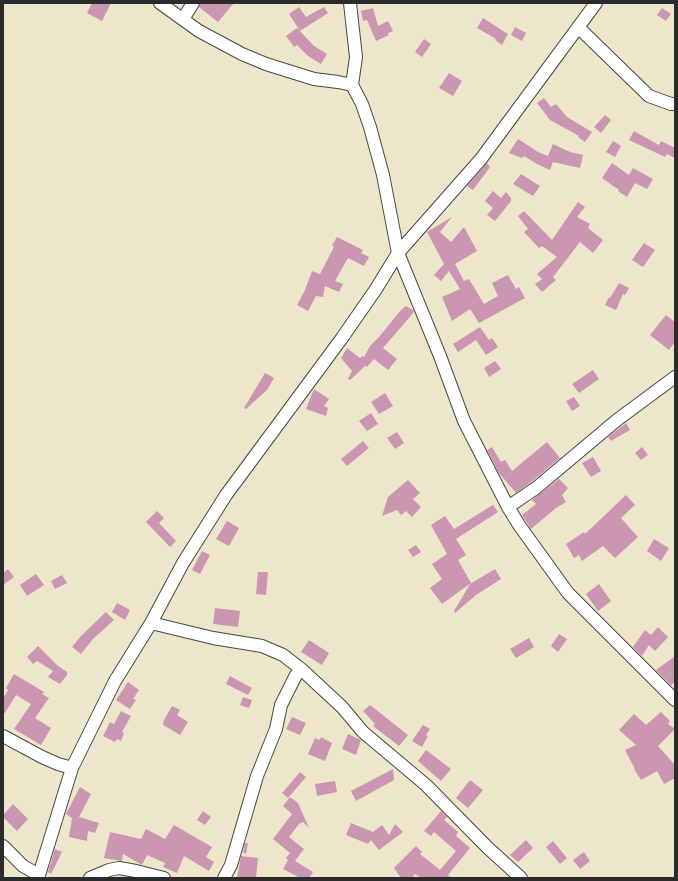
<!DOCTYPE html>
<html>
<head>
<meta charset="utf-8">
<style>
  body { margin:0 }
  #map { position:relative; width:678px; height:881px; overflow:hidden; background:#eee6ca; font-family:Alegreya,serif }
  canvas { display:block }
  .frame { position:absolute; inset:0; border:4px solid #2b2b2b; pointer-events:none }
</style>
</head>
<body>
<div id="map">
<canvas width="678" height="881"></canvas>
<div class="frame"></div>
</div>
<script>
const c = document.querySelector('canvas').getContext('2d');
c.lineJoin = 'round';
function fill(path, color) {
  c.fillStyle = color;
  c.fill(path, 'evenodd');
}
function poly(rows) {
  const path = new Path2D();
  for (const r of rows) {
    path.moveTo(r[0], r[1]);
    for (let i = 2; i < r.length; i += 2) path.lineTo(r[i], r[i + 1]);
  }
  return path;
}
function trace(path, color, width, dash) {
  c.strokeStyle = color;
  c.lineWidth = width;
  c.lineCap = dash ? 'butt' : 'round';
  c.setLineDash(dash || []);
  c.stroke(path);
}
fill(poly([
  [92,3,111,3,102,21,87,13],
  [200,3,234,3,218,22,199,7],
  [299,7,306,17,324,7,328,13,300,31,289,14],
  [373,8,378,26,388,21,393,31,388,33,389,35,376,41,367,20,363,21,361,11],
  [662,8,671,14,666,21,657,15],
  [483,18,508,34,502,45,495,40,496,39,477,28],
  [515,27,526,33,522,41,511,35],
  [297,28,314,46,327,54,321,64,308,56,297,45,294,47,286,36],
  [424,39,431,44,422,57,415,52],
  [449,73,462,81,453,96,439,88],
  [544,98,551,107,556,104,567,117,592,132,585,142,578,137,579,136,550,120,537,103],
  [605,115,611,120,601,133,594,127],
  [634,131,659,145,661,141,675,148,675,158,667,154,665,157,629,140],
  [518,139,538,152,548,156,553,144,570,152,583,155,580,168,553,162,550,170,537,164,524,156,522,158,509,153],
  [613,141,621,146,615,157,606,152],
  [487,163,490,167,473,190,467,186],
  [612,163,629,175,633,168,653,179,647,189,635,183,627,197,618,191,619,190,602,178],
  [521,174,540,186,533,196,513,184],
  [493,191,501,198,506,192,511,198,511,201,495,221,487,215,493,208,485,201],
  [578,202,585,207,577,217,590,224,588,228,603,240,593,253,580,242,553,277,556,280,542,292,535,284,542,279,537,274,557,257,542,246,539,248,524,232,528,229,518,216,524,211,552,240],
  [452,217,440,232,451,242,464,227,477,251,455,264,464,281,469,279,484,304,498,296,492,283,508,275,516,289,519,287,525,298,479,323,470,309,452,321,442,297,460,289,449,271,441,281,434,275,444,264,427,232],
  [337,237,363,250,361,253,369,257,364,266,348,258,335,281,343,284,339,292,325,286,323,297,316,296,308,311,297,305,305,290,312,271,320,274,334,247,332,245],
  [644,243,655,250,643,267,632,260],
  [619,283,629,288,625,295,623,294,616,310,605,305,609,297,610,298],
  [406,306,413,310,414,312,383,348,397,359,388,370,374,359,367,367,365,366,350,380,348,379,352,371,341,358,347,348,360,358,362,356,364,357,370,346,379,337,401,310],
  [666,315,675,322,675,342,669,350,650,335],
  [480,327,489,340,492,338,498,347,486,355,476,340,458,352,453,344],
  [495,361,501,369,489,377,484,368],
  [593,370,599,379,579,393,572,384],
  [265,373,274,378,267,390,246,409,244,408],
  [314,389,329,399,324,406,328,408,326,416,306,409],
  [385,393,393,406,379,414,371,402],
  [574,397,580,406,572,411,566,401],
  [371,413,378,424,367,431,359,421],
  [626,423,630,430,611,441,608,437],
  [397,432,404,443,395,449,387,438],
  [363,441,369,448,347,466,341,459],
  [547,442,560,458,531,482,516,493,499,473,487,450,492,447,501,462,505,460,512,471],
  [642,447,648,455,641,460,635,453],
  [593,457,601,471,591,477,582,463],
  [559,479,568,488,562,495,566,502,556,508,531,529,522,515,536,504,532,500],
  [408,480,420,493,413,499,421,507,412,517,406,511,401,515,397,510,382,516,388,497],
  [626,495,635,505,621,518,638,537,615,558,603,546,582,561,579,555,574,558,566,544,584,532,585,534],
  [493,505,498,512,456,539,466,555,458,560,471,583,442,604,430,588,442,579,432,564,447,554,431,525,445,516,454,529],
  [157,511,164,518,159,523,176,541,170,547,146,522],
  [227,521,239,528,229,546,216,539],
  [654,539,669,548,661,561,647,551],
  [416,545,421,552,413,557,408,550],
  [202,551,210,555,200,574,192,570],
  [8,569,14,577,3,585,3,573],
  [495,569,501,579,476,595,455,613,454,611,470,584],
  [258,572,268,572,266,595,256,594],
  [36,574,44,585,27,596,20,585],
  [62,575,67,583,55,589,51,581],
  [599,584,611,601,598,611,586,594],
  [117,603,130,610,125,620,112,612],
  [215,608,240,611,238,627,213,624],
  [106,612,114,620,93,639,81,654,72,647,81,636],
  [658,627,668,637,655,651,649,645,642,656,633,647,645,630,651,635],
  [559,634,567,639,558,652,551,646],
  [529,638,534,647,516,658,510,649],
  [309,640,329,653,322,665,301,652],
  [38,646,58,666,67,672,67,675,60,684,48,677,53,671,37,661,33,664,27,657],
  [675,656,675,682,671,685,656,670],
  [14,674,44,692,42,694,49,698,35,718,51,728,41,745,14,729,31,704,16,695,3,716,3,699,8,690,6,688],
  [230,676,252,688,248,695,226,684],
  [128,682,139,690,133,699,136,700,130,709,116,700],
  [243,697,252,700,249,708,240,705],
  [370,705,408,735,399,746,373,726,375,724,363,711],
  [172,706,180,710,177,715,188,722,180,735,163,725,164,720],
  [121,711,131,716,122,732,124,733,121,741,117,739,115,742,103,736,110,722,114,724],
  [661,712,670,721,668,724,675,729,658,746,675,765,675,778,664,784,657,771,641,780,634,769,635,769,625,750,636,745,619,730,634,714,646,725],
  [292,717,306,723,300,735,286,729],
  [423,725,430,729,426,735,428,736,422,747,412,741],
  [348,734,361,740,356,755,342,749],
  [321,737,332,743,325,761,308,754,315,738,320,740],
  [426,750,451,769,441,781,418,761],
  [393,769,394,780,356,801,351,791],
  [300,772,306,777,288,798,282,793],
  [470,780,483,790,468,808,456,798],
  [335,781,337,792,317,796,315,784],
  [80,787,91,794,79,817,99,823,95,833,88,831,87,841,69,837,72,818,66,814],
  [290,797,298,803,309,828,303,822,299,824,289,837,304,849,295,861,313,872,309,878,300,878,283,869,288,860,286,858,290,853,273,839,292,814,283,806],
  [13,804,28,819,17,831,3,817,3,815],
  [203,811,211,817,205,825,197,820],
  [441,811,447,817,444,820,458,832,456,836,470,848,448,875,452,878,421,878,415,874,412,878,401,878,394,868,416,846,422,852,420,854,440,870,456,851,434,832,431,836,424,831],
  [351,823,373,832,382,825,389,835,395,824,403,832,379,850,371,840,368,844,346,835],
  [174,825,212,847,206,857,214,862,209,871,184,856,177,873,163,867,165,863,147,855,142,865,123,854,122,861,104,858,110,832,141,839,146,829,165,839],
  [526,840,533,848,518,862,510,855],
  [553,841,567,858,560,864,546,847],
  [245,843,248,843,246,854,243,852],
  [55,849,62,852,51,874,48,872],
  [584,852,590,861,580,869,573,860],
  [241,856,258,858,256,878,237,878]
]), '#cb96b2');
const minor = poly([
  [160,3,199,31,242,54,266,64,314,79,338,82,352,85,362,104,370,127,383,175,398,253,440,356,464,421,508,507,519,525,568,593,675,700],
  [350,3,356,57,352,85],
  [183,19,193,3],
  [578,27,649,96,671,104,675,104],
  [508,507,536,488,617,420,675,377],
  [151,623,213,638,262,646,283,655,301,669],
  [3,736,42,757,58,764,72,768],
  [3,846,23,866,39,875,39,878],
  [39,875,72,768,115,681,151,623,183,563,226,495,342,338,376,289,398,253,481,159,596,3],
  [90,878,109,870,119,868,136,871,164,878],
  [224,878,231,865,257,776,276,729,281,705,296,675,301,669,342,707,363,732,426,785,488,848,521,878]
]);
trace(minor, '#484743', 14);
trace(minor, '#fff', 12);
</script>
</body>
</html>
